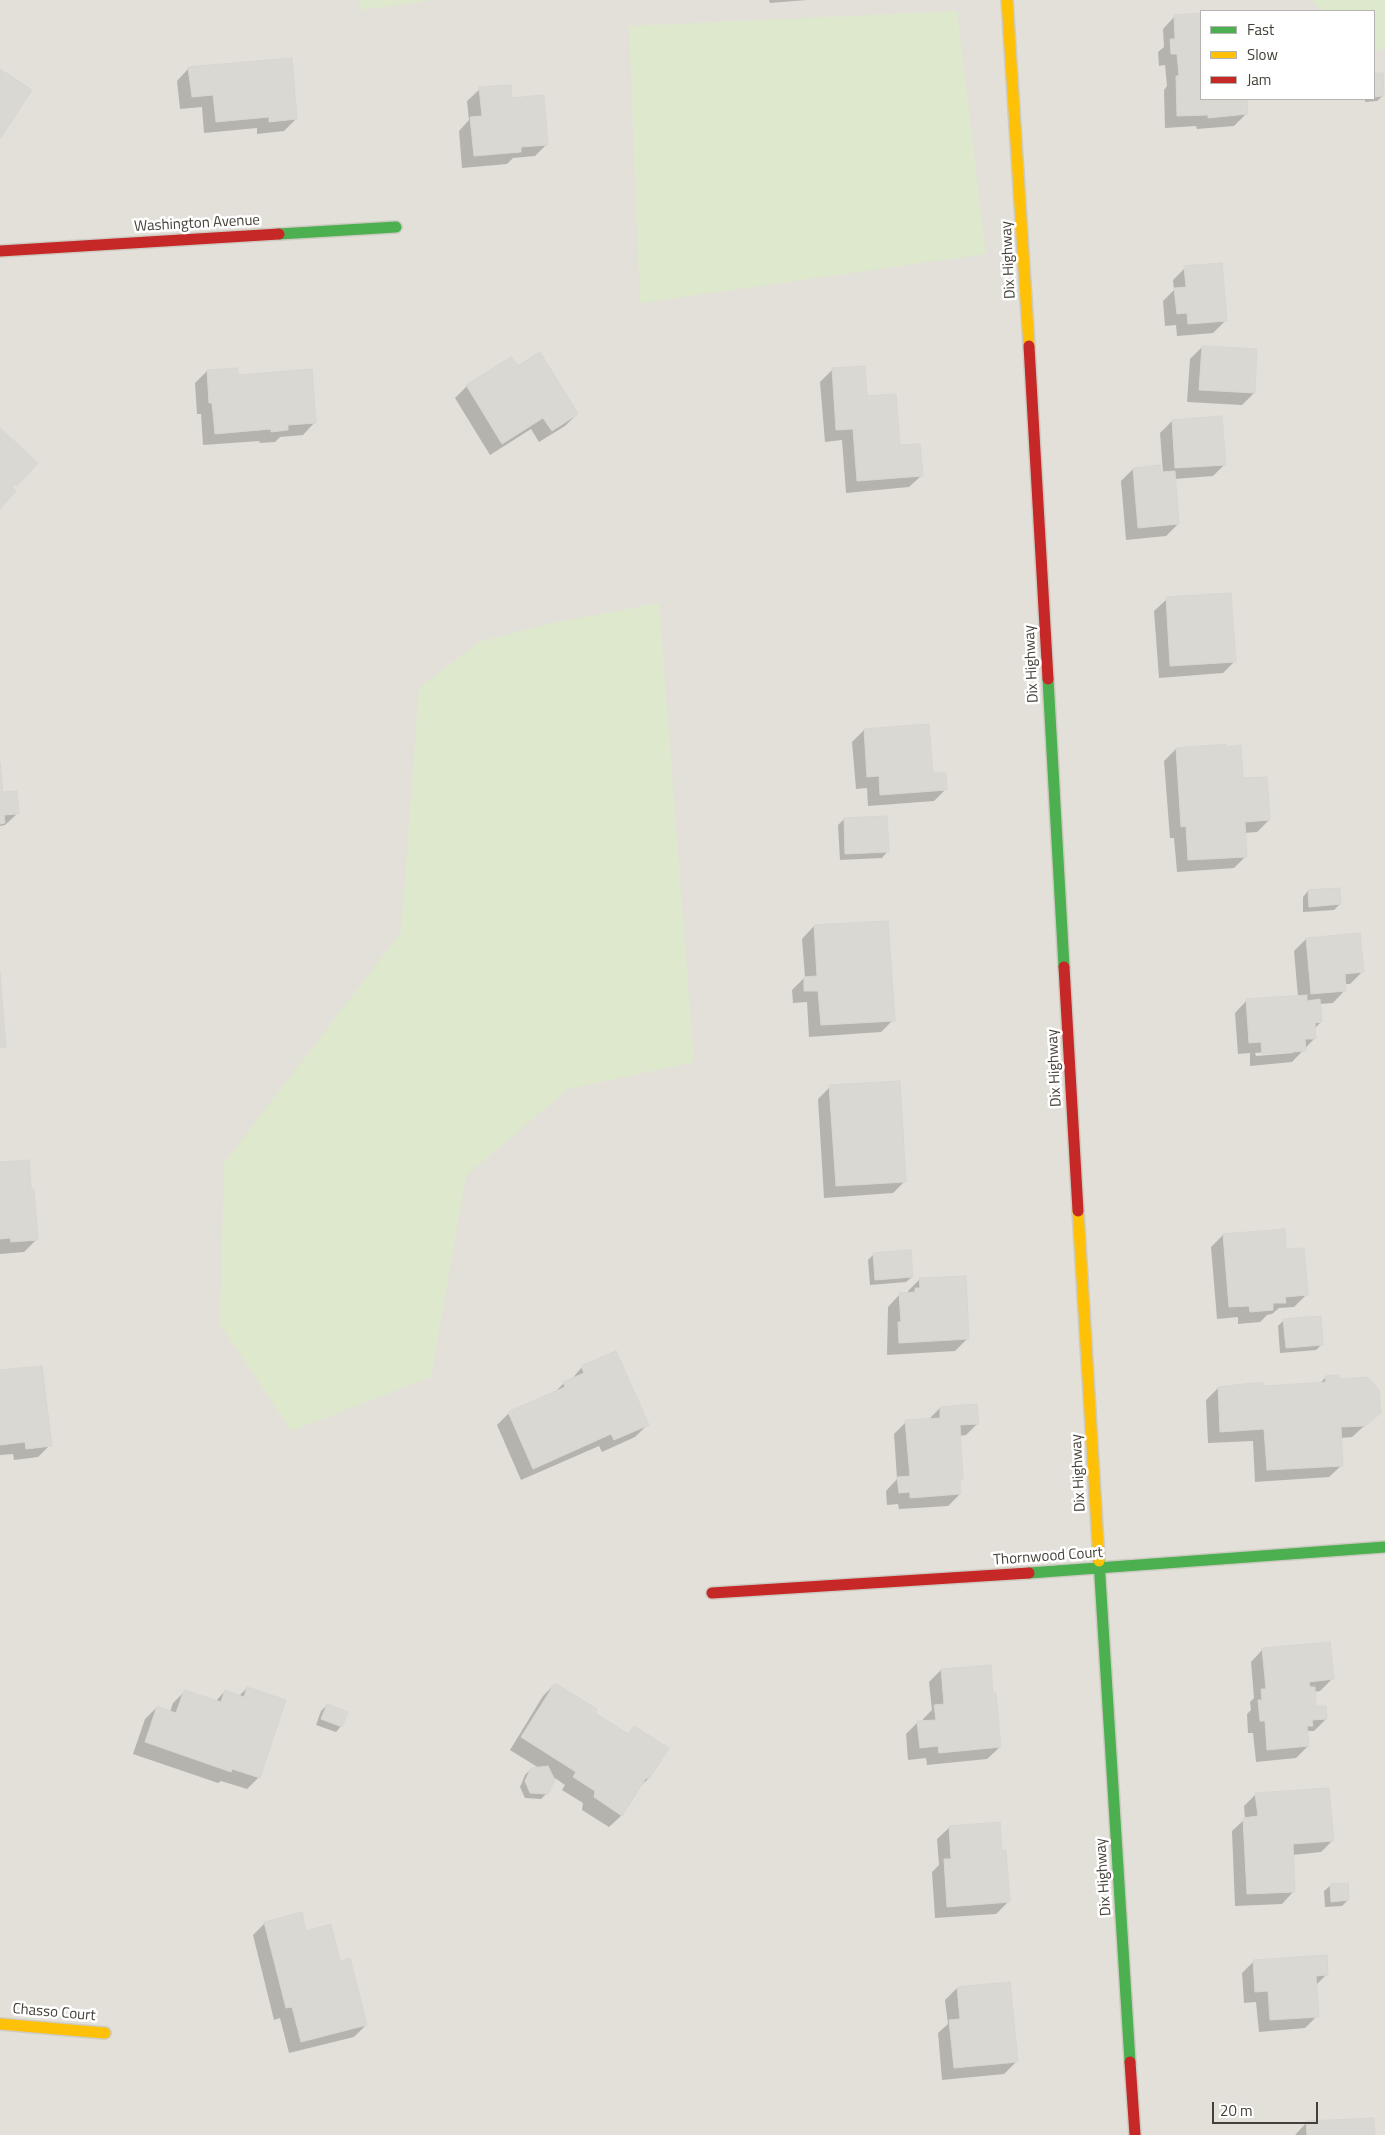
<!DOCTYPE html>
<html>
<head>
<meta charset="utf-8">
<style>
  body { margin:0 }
  #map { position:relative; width:1385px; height:2135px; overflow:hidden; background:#f0efea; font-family:"Titillium Web",sans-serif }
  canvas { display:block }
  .legend { position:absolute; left:1200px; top:10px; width:175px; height:90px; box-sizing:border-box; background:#fff; border:1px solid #b5b3af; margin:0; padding:6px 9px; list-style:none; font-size:15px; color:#454037 }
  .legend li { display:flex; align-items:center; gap:10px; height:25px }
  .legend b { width:25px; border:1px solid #b5b3af }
  .scale { position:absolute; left:1212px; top:2102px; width:106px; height:22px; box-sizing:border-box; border:2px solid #454037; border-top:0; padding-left:6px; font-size:15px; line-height:18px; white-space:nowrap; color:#454037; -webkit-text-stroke:4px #fff; paint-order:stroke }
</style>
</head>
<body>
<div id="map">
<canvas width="1385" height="2135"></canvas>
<ul class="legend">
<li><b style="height:6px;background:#4caf50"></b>Fast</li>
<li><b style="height:6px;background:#ffc107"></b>Slow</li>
<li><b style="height:6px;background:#c62828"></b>Jam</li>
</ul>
<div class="scale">20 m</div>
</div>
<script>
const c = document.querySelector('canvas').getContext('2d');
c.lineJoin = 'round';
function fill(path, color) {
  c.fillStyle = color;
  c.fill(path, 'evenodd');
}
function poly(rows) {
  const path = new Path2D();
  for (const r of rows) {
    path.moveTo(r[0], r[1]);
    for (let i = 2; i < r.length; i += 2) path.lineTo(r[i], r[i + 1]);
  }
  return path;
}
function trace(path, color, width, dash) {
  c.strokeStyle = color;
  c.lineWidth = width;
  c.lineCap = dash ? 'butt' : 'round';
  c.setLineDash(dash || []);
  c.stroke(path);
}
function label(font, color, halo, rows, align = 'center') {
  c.font = font + ' "Titillium Web",sans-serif';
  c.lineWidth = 5;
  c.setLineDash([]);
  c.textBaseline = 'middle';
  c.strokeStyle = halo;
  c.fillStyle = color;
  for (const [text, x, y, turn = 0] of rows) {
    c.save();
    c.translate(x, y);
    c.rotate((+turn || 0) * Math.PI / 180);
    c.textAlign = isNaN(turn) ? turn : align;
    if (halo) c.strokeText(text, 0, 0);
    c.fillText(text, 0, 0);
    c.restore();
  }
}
fill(poly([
  [0,0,1385,0,1385,2135,0,2135],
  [1201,11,1374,11,1374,99,1201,99]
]), '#e3e0d9');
fill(poly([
  [358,0,432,0,361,10],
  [1312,0,1385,0,1385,47,1374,52,1374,11,1322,11],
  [957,11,986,254,640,303,629,26],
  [659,603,694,1062,568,1089,466,1176,431,1377,291,1431,220,1325,224,1163,401,932,419,688,479,642,548,624]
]), '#dde8cd');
fill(poly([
  [769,0,807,0,770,3],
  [1201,14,1201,99,1246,99,1246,114,1234,126,1197,129,1196,126,1165,128,1164,90,1167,86,1165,65,1159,66,1158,52,1164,47,1163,29,1175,16],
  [189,68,296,119,284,131,257,134,257,128,204,133,202,107,180,109,177,81],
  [1374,74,1382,74,1383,96,1377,101,1365,102,1365,99,1374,99],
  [480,89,511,99,547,144,535,156,513,158,507,164,462,168,459,131,469,120,467,101],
  [1185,268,1225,321,1213,333,1177,336,1176,325,1165,326,1163,301,1174,290,1173,280],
  [1202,347,1254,393,1242,405,1187,402,1190,359],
  [517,368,577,414,565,426,539,442,531,429,490,455,455,398,467,386],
  [832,370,865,397,899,447,922,475,909,487,846,493,842,440,825,442,820,382],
  [207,371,237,377,315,422,303,435,280,437,275,442,259,443,260,441,203,445,201,414,197,414,195,383],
  [1172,421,1225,464,1213,476,1174,479,1178,524,1166,536,1126,540,1121,481,1133,469,1163,473,1160,433],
  [1167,599,1235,661,1223,673,1159,678,1154,611],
  [864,730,932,775,946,789,934,801,868,806,867,788,856,789,852,742],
  [1176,749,1242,780,1269,820,1257,832,1244,833,1246,856,1234,868,1177,872,1174,838,1170,838,1164,761],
  [0,776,2,793,18,813,5,825,0,826],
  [844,819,887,852,882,858,840,860,838,825],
  [1308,891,1340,904,1334,910,1303,912,1303,897],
  [814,926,893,1020,881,1032,809,1037,807,1002,793,1003,792,990,805,977,802,939],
  [1359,934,1362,972,1350,984,1344,984,1345,990,1333,1003,1320,1004,1321,1022,1314,1029,1315,1038,1292,1062,1250,1066,1250,1053,1238,1054,1235,1013,1247,1000,1298,997,1294,951,1306,939],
  [1295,1050,1293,1053,1256,1056,1255,1053],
  [830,1087,905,1181,893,1193,824,1198,818,1099],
  [0,1163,30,1191,36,1240,24,1252,0,1254],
  [1223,1235,1285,1251,1306,1295,1294,1307,1279,1308,1272,1314,1267,1315,1260,1322,1238,1324,1238,1317,1217,1319,1211,1247],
  [874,1254,912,1277,906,1282,870,1285,868,1260],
  [920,1279,967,1339,955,1351,887,1355,888,1307,900,1294,908,1294,908,1291],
  [1284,1320,1321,1345,1316,1350,1280,1353,1278,1326],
  [582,1367,647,1425,635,1437,602,1452,599,1446,521,1480,497,1425,509,1413,555,1392,564,1383,571,1380],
  [0,1371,50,1445,38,1457,14,1460,13,1454,0,1455],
  [1326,1377,1338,1380,1380,1412,1352,1437,1340,1438,1342,1465,1329,1477,1255,1482,1253,1441,1208,1443,1206,1400,1218,1388,1319,1384],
  [940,1408,978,1423,966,1435,959,1436,962,1478,959,1482,960,1494,948,1506,899,1509,898,1504,887,1505,886,1491,897,1479,894,1434,906,1422,928,1420],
  [1263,1649,1332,1679,1320,1691,1314,1692,1315,1707,1326,1719,1314,1731,1307,1731,1308,1746,1296,1758,1256,1762,1253,1733,1248,1733,1247,1714,1251,1710,1250,1702,1254,1698,1251,1662],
  [941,1670,992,1694,1000,1747,987,1759,927,1765,926,1758,908,1760,906,1734,918,1722,923,1722,923,1719,932,1710,929,1682],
  [555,1684,593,1713,627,1735,634,1727,648,1779,638,1788,622,1815,609,1827,582,1810,583,1803,562,1790,565,1785,555,1778,547,1793,541,1799,525,1798,520,1787,525,1775,531,1769,539,1768,510,1750,543,1696],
  [247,1688,259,1777,247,1789,221,1781,218,1783,133,1754,145,1719,157,1707,170,1712,173,1703,185,1691,215,1702,225,1691,239,1696],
  [327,1705,341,1726,336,1732,316,1725,321,1711],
  [1256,1794,1333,1840,1321,1852,1292,1855,1294,1891,1282,1904,1235,1906,1232,1831,1245,1819,1244,1806],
  [950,1827,1001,1851,1008,1902,996,1914,935,1918,932,1872,939,1865,937,1839],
  [1330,1886,1348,1900,1342,1906,1325,1907,1324,1891],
  [265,1923,305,1932,339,1962,366,2025,354,2037,289,2053,280,2018,274,2020,253,1935],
  [1254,1961,1327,1974,1315,1986,1317,2016,1305,2028,1259,2032,1256,2002,1244,2003,1242,1973],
  [957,1988,1016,2062,1004,2074,942,2080,938,2033,948,2024,945,2000],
  [1307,2122,1373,2135,1295,2135]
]), '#0003');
const building = poly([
  [1201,13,1201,99,1247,99,1248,114,1208,118,1208,115,1177,116,1176,76,1179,76,1177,54,1171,54,1170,39,1175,39,1174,15,1201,13],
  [292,58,297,119,269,122,269,117,216,122,213,95,192,97,188,67,292,58],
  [0,69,32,90,0,139,0,69],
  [1374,73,1383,73,1384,96,1374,97,1374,73],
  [511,85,512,98,544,95,548,145,521,147,521,152,474,156,470,117,482,116,479,87,511,85],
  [1222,263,1227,321,1188,324,1187,313,1177,314,1174,288,1186,287,1184,266,1222,263],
  [1202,346,1257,349,1255,393,1199,390,1202,346],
  [540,352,578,414,552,431,543,418,502,444,466,385,511,357,518,366,540,352],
  [865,366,867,396,896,394,900,445,920,444,923,476,857,481,853,429,836,430,832,368,865,366],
  [237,368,238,375,312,369,316,423,288,425,288,430,271,432,271,429,215,434,212,403,209,403,207,370,237,368],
  [1222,416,1226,465,1175,468,1172,420,1222,416],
  [0,428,38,463,17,486,14,484,12,487,16,491,0,509,0,428],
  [1160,465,1161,472,1175,471,1179,524,1138,528,1133,468,1160,465],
  [1231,593,1236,662,1170,666,1166,597,1231,593],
  [929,724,933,773,946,773,947,790,880,795,879,776,867,777,864,729,929,724],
  [1226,744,1226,747,1241,745,1243,778,1267,777,1270,820,1245,822,1247,857,1188,860,1186,826,1181,827,1176,748,1226,744],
  [0,762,3,792,17,791,19,814,4,815,5,823,0,824,0,762],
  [887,816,889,852,845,854,844,818,887,816],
  [1340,888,1341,904,1309,907,1308,890,1340,888],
  [888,921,895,1021,821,1025,818,991,804,991,804,977,817,976,814,925,888,921],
  [1360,933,1364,972,1345,974,1346,991,1311,994,1306,938,1360,933],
  [0,972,6,1047,0,1048,0,972],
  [1307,995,1307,1001,1320,999,1322,1022,1315,1023,1316,1039,1305,1039,1306,1051,1262,1054,1261,1042,1249,1043,1246,999,1307,995],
  [900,1081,906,1182,836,1186,829,1085,900,1081],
  [29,1160,31,1189,34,1189,38,1240,11,1242,10,1238,0,1239,0,1162,29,1160],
  [1285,1229,1286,1249,1304,1248,1308,1295,1285,1297,1286,1303,1273,1303,1273,1310,1250,1312,1249,1306,1229,1307,1223,1234,1285,1229],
  [911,1250,913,1277,875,1280,873,1253,911,1250],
  [966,1276,969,1339,899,1343,898,1322,901,1322,899,1293,915,1292,915,1288,920,1288,919,1278,966,1276],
  [1321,1316,1323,1345,1286,1348,1283,1319,1321,1316],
  [616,1351,649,1425,614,1440,611,1434,533,1469,508,1412,565,1387,563,1382,584,1373,581,1366,616,1351],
  [42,1366,52,1446,26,1449,25,1442,0,1445,0,1370,42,1366],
  [1338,1375,1339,1379,1368,1377,1379,1390,1381,1413,1365,1426,1341,1427,1343,1466,1267,1470,1264,1429,1220,1432,1218,1387,1263,1382,1264,1386,1326,1382,1325,1376,1338,1375],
  [977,1404,979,1424,960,1425,963,1479,960,1479,961,1494,910,1498,910,1492,899,1493,897,1477,910,1476,905,1420,940,1418,940,1407,977,1404],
  [1330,1642,1334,1679,1309,1682,1310,1687,1315,1687,1316,1706,1326,1706,1327,1719,1312,1720,1313,1726,1307,1726,1309,1746,1267,1750,1265,1721,1260,1721,1258,1700,1262,1700,1261,1689,1266,1689,1262,1648,1330,1642],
  [991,1665,993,1693,996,1693,1001,1747,939,1753,938,1746,920,1748,917,1721,936,1720,934,1705,944,1704,941,1669,991,1665],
  [555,1683,597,1709,595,1713,628,1734,634,1726,669,1748,649,1779,646,1778,622,1816,594,1797,595,1791,573,1777,576,1772,521,1737,555,1683],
  [247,1687,286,1700,260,1778,232,1769,231,1772,145,1742,157,1706,176,1713,184,1690,221,1702,225,1690,244,1697,247,1687],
  [327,1704,348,1712,342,1727,321,1719,327,1704],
  [548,1766,555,1780,548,1794,530,1793,525,1781,531,1768,548,1766],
  [1329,1788,1334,1841,1293,1844,1295,1892,1247,1894,1243,1818,1258,1816,1255,1793,1329,1788],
  [1000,1822,1002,1850,1006,1850,1010,1902,947,1907,944,1859,951,1859,949,1826,1000,1822],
  [1348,1883,1349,1900,1331,1902,1330,1884,1348,1883],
  [302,1912,306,1931,331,1924,340,1961,350,1958,367,2025,301,2042,292,2007,286,2008,264,1922,302,1912],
  [1327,1955,1328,1975,1316,1976,1319,2017,1270,2020,1268,1991,1255,1992,1253,1960,1327,1955],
  [1010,1982,1018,2062,954,2068,949,2020,960,2019,957,1987,1010,1982],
  [1374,2118,1375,2135,1307,2135,1306,2121,1374,2118]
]);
fill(building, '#d9d8d3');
trace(building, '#d8d6d0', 1);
const fast = poly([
  [279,234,396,227],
  [1048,679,1064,967],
  [1099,1561,1130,2062],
  [1029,1573,1385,1547]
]);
const slow = poly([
  [1007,0,1029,346],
  [1078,1211,1099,1561],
  [0,2024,105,2033]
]);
const jam = poly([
  [0,251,279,234],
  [1029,346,1048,679],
  [1064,967,1078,1211],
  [712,1593,1029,1573],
  [1130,2062,1135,2135]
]);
trace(fast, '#ceccc2', 14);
trace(slow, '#ceccc2', 14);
trace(jam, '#ceccc2', 14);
trace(fast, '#4caf50', 11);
trace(slow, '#ffc107', 11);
trace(jam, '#c62828', 11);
label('15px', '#454037', '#fff', [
  ["Washington Avenue",197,224,-3],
  ["Dix Highway",1009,260,-93],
  ["Dix Highway",1032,664,-93],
  ["Dix Highway",1055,1068,-93],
  ["Dix Highway",1079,1473,-93],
  ["Thornwood Court",1048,1557,-4],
  ["Dix Highway",1104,1877,-94],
  ["Chasso Court",54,2013,5]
]);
</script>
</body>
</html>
